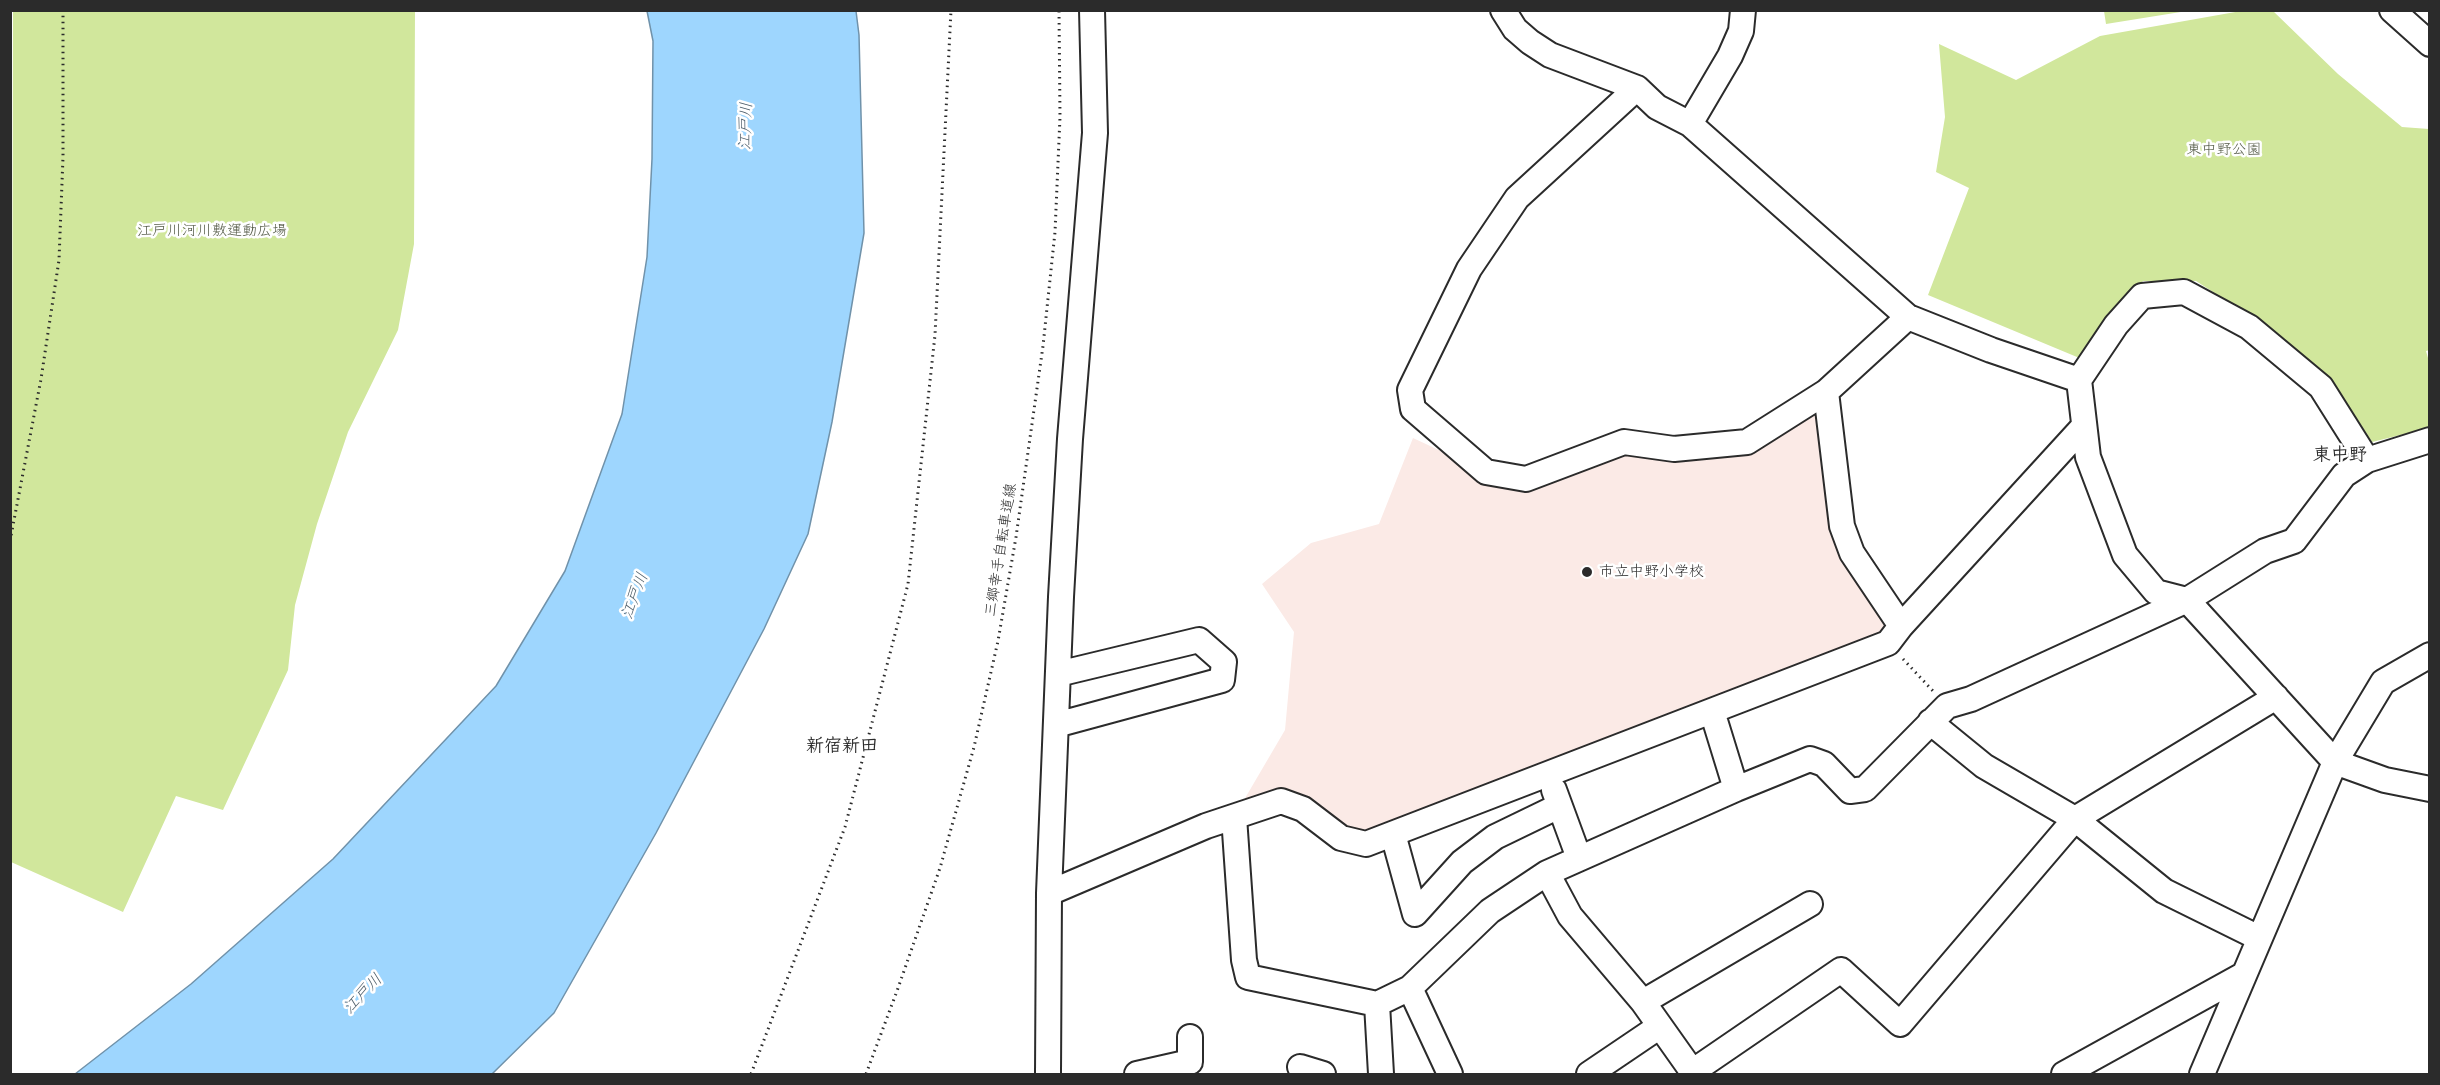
<!DOCTYPE html>
<html>
<head>
<meta charset="utf-8">
<style>
  body { margin:0 }
  #map { position:relative; width:2440px; height:1085px; overflow:hidden; background:#fff; font-family:"Playpen Sans",sans-serif }
  canvas { display:block }
  .frame { position:absolute; inset:0; border:12px solid #2b2b2b; pointer-events:none }
</style>
</head>
<body>
<div id="map">
<canvas width="2440" height="1085"></canvas>
<div class="frame"></div>
</div>
<script>
const c = document.querySelector('canvas').getContext('2d');
c.lineJoin = 'round';
function fill(path, color) {
  c.fillStyle = color;
  c.fill(path, 'evenodd');
}
function poly(rows) {
  const path = new Path2D();
  for (const r of rows) {
    path.moveTo(r[0], r[1]);
    for (let i = 2; i < r.length; i += 2) path.lineTo(r[i], r[i + 1]);
  }
  return path;
}
function trace(path, color, width, dash) {
  c.strokeStyle = color;
  c.lineWidth = width;
  c.lineCap = dash ? 'butt' : 'round';
  c.setLineDash(dash || []);
  c.stroke(path);
}
function label(font, color, halo, rows, align = 'center') {
  c.font = font + ' "Playpen Sans","Klee One",sans-serif';
  c.lineWidth = 5;
  c.setLineDash([]);
  c.textBaseline = 'middle';
  c.strokeStyle = halo;
  c.fillStyle = color;
  for (const [text, x, y, turn = 0] of rows) {
    c.save();
    c.translate(x, y);
    c.rotate((+turn || 0) * Math.PI / 180);
    c.textAlign = isNaN(turn) ? turn : align;
    if (halo) c.strokeText(text, 0, 0);
    c.fillText(text, 0, 0);
    c.restore();
  }
}
fill(poly([
  [1826,392,1842,526,1901,626,1366,844,1303,809,1234,817,1285,730,1294,632,1262,584,1311,543,1379,524,1413,438,1486,472,1526,479,1624,442,1747,442]
]), '#fbeae6');
fill(poly([
  [13,11,415,11,414,244,398,330,348,432,317,524,295,605,288,670,223,810,176,796,123,912,11,862],
  [2104,11,2104,10,2187,11,2106,24],
  [2241,11,2273,11,2338,74,2402,127,2429,129,2430,350,2426,351,2430,365,2429,428,2372,442,2334,383,2278,334,2196,281,2143,281,2112,315,2089,362,1928,295,1969,188,1936,172,1945,117,1939,44,2016,80,2100,36]
]), '#d1e79c');
const water = poly([
  [647,11,856,11,859,35,864,233,832,422,808,534,764,629,656,833,554,1013,492,1074,75,1074,191,984,333,859,496,686,565,571,622,414,647,257,652,159,653,41,647,11]
]);
fill(water, '#9ed6fe');
trace(water, '#7092aa', 1.5);
const minor = poly([
  [1503,10,1515,29,1530,42,1550,55,1637,88,1657,107,1690,124,1908,317,1991,350,2079,380,2088,457,2125,555,2156,592,2187,600,2335,762,2385,780,2430,789],
  [2392,10,2430,44],
  [1637,88,1517,198,1469,269,1410,390,1413,409,1486,472,1526,479,1624,442,1674,449,1747,442,1826,392,1908,317],
  [1690,124,1730,56,1741,31,1743,10],
  [2079,380,2116,325,2142,296,2184,292,2249,327,2321,387,2367,460],
  [1901,626,2084,426],
  [1712,711,1736,789],
  [1930,722,1984,766,2075,819,2164,891,2259,938],
  [1056,725,1222,680,1224,662,1199,640,1058,674],
  [1554,790,1579,858],
  [1234,817,1244,960,1248,977,1377,1004,1410,988],
  [1393,834,1415,914,1462,862,1495,837,1559,806],
  [1547,873,1570,916,1643,1002,1694,1074],
  [1049,893,1206,826,1281,801,1303,809,1341,838,1366,844,1888,643,1901,626,1852,553,1842,526,1826,392],
  [1643,1002,1810,904],
  [1377,1004,1381,1074],
  [1300,1067,1323,1074],
  [1692,1072,1841,970,1900,1024,2075,819,2276,697],
  [1048,1074,1049,893,1061,597,1070,439,1095,133,1092,10],
  [1137,1074,1190,1062,1190,1037],
  [1450,1074,1410,988,1490,911,1547,873,1736,789,1810,759,1824,764,1850,791,1865,789,1947,706,1971,699,2187,600,2265,551,2294,541,2344,475,2367,460,2430,440],
  [1589,1074,1660,1026],
  [2064,1074,2243,975],
  [2202,1074,2335,762,2383,682,2430,655]
]);
trace(minor, '#2b2b2b', 28);
trace(poly([
  [10,541,41,379,59,260,63,157,63,10],
  [1903,659,1933,691],
  [751,1074,845,827,908,584,935,335,951,10],
  [866,1074,897,991,940,868,974,747,998,641,1016,537,1043,346,1055,232,1060,117,1059,10]
]), '#2b2b2b', 3, [1.5, 4.5]);
trace(minor, '#fff', 24);
for (const [x, y, r, color] of [
  [1587,572,6,"#2b2b2b"]
]) {
  const dot = new Path2D();
  dot.arc(x, y, r, 0, 2 * Math.PI);
  c.fillStyle = color;
  c.fill(dot);
  trace(dot, '#fff', 2);
}
label('15px', '#545a47', '#fff', [
  ["東中野公園",2224,150],
  ["江戸川河川敷運動広場",212,231]
]);
label('15px', '#2b2b2b', '#fff', [
  ["三郷幸手自転車道線",1001,550,-81]
]);
label('15px', '#2b2b2b', '#fff', [
  ["市立中野小学校",1599,572]
], 'left');
label('italic 16px', '#4e5e6a', '#fff', [
  ["江戸川",746,126,-88],
  ["江戸川",635,596,-69],
  ["江戸川",363,994,-46]
]);
label('bold 18px', '#2b2b2b', '#fff', [
  ["東中野",2340,455],
  ["新宿新田",842,746]
]);
</script>
</body>
</html>
